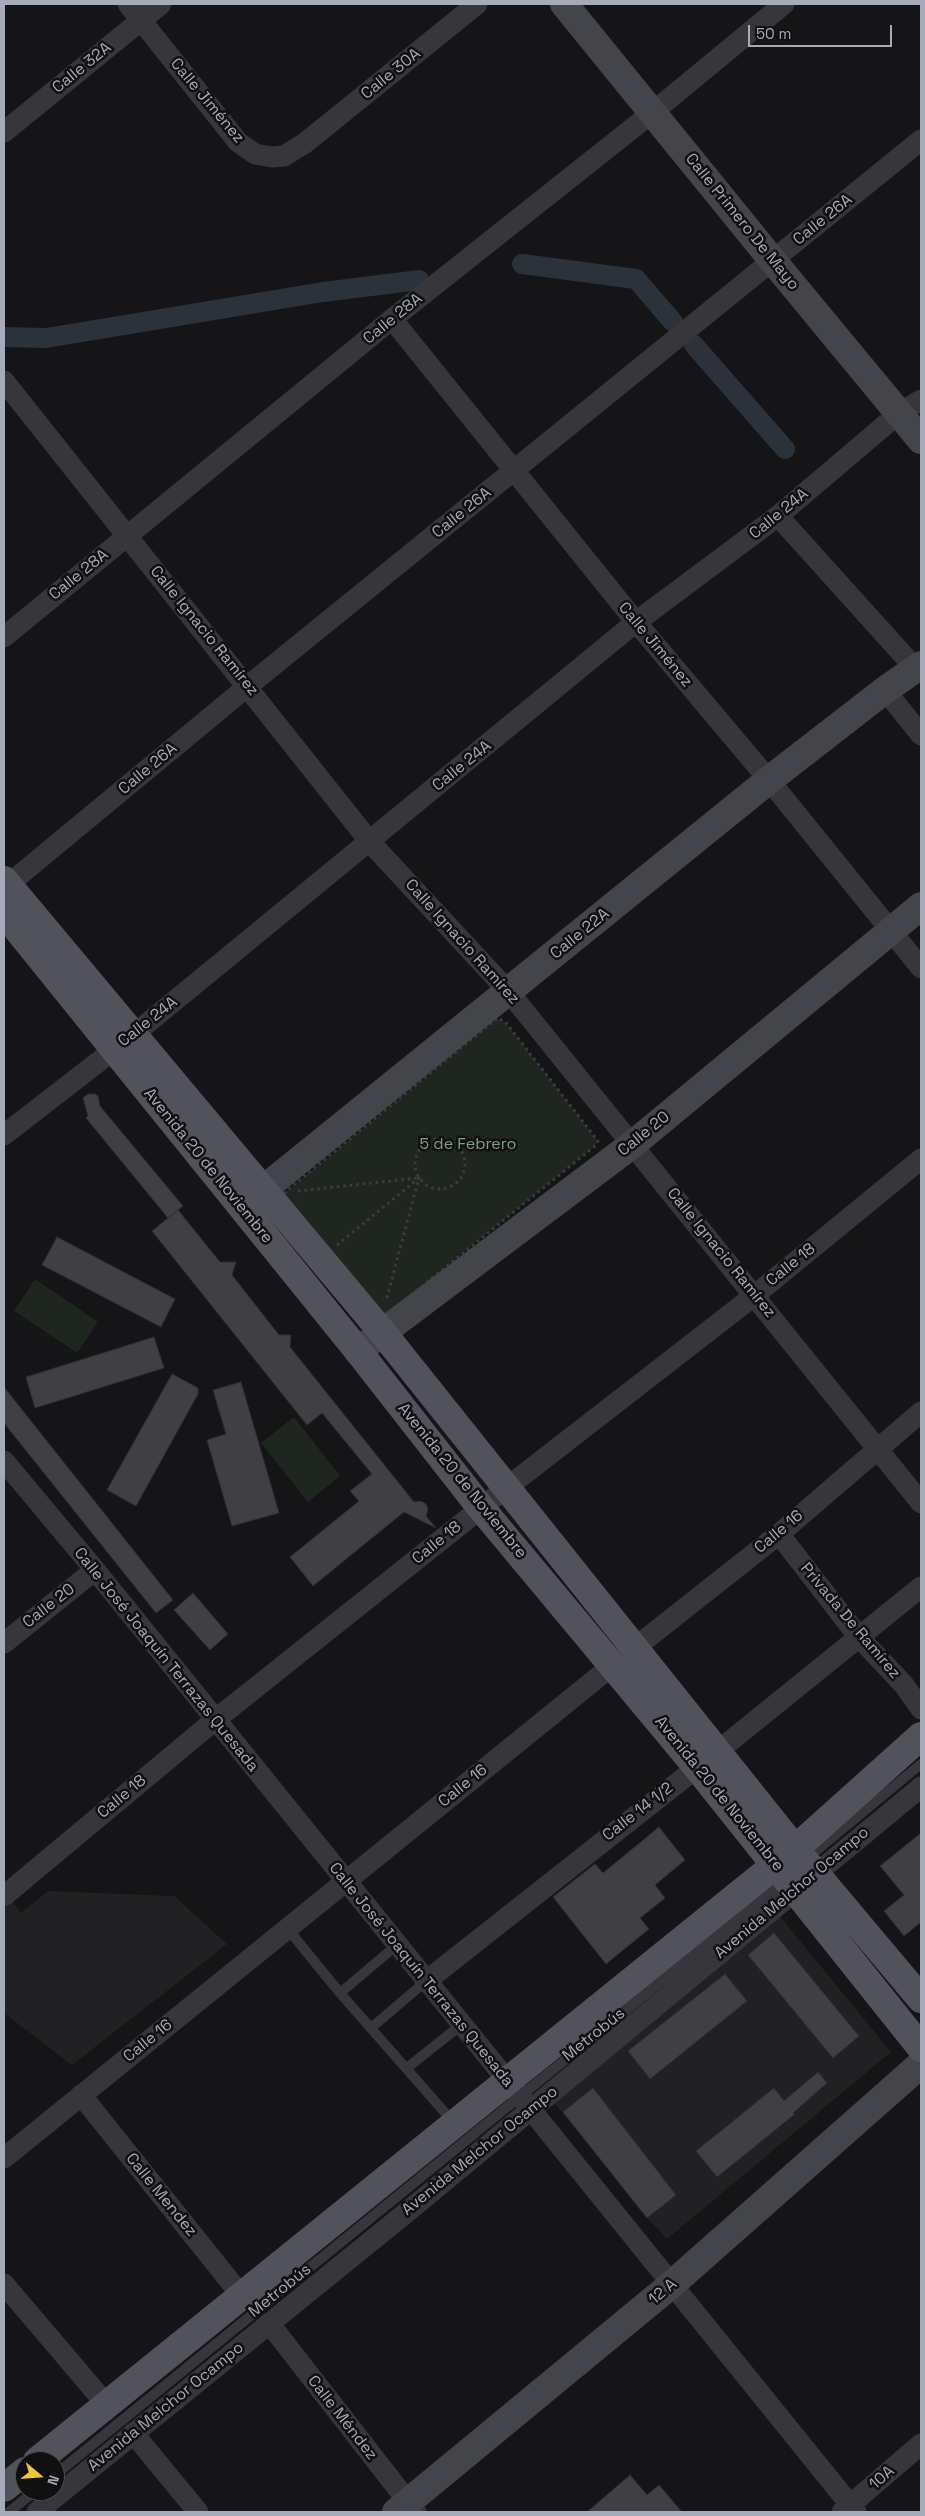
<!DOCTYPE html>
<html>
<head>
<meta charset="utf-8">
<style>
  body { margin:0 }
  #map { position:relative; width:925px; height:2516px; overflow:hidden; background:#151517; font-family:"Space Grotesk",sans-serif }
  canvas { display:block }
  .frame { position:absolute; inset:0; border:5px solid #a7aab7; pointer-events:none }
  .north { position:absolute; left:15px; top:2451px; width:50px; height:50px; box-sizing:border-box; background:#101011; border:1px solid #4c4e53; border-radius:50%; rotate:108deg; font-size:14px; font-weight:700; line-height:20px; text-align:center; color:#a7aab7 }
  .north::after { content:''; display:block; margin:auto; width:18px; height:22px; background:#f0c533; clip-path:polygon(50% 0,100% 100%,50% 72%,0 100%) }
  .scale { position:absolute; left:748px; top:25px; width:144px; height:22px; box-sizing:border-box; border:2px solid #a7aab7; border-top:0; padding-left:6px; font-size:15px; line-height:18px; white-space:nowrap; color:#a7aab7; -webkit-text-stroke:4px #101011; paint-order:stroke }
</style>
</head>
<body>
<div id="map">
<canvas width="925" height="2516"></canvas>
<div class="frame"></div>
<div class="north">N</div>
<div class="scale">50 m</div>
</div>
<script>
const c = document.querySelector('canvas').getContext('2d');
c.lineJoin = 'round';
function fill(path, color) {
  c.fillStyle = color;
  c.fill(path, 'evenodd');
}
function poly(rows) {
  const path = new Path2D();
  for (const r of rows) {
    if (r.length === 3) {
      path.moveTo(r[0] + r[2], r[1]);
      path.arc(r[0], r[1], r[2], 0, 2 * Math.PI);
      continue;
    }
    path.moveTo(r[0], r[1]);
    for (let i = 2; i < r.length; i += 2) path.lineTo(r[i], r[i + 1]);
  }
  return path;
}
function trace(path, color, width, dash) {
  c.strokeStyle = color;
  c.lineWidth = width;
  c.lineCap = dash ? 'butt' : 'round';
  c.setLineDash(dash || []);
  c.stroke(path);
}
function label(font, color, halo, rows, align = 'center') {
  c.font = font + ' "Space Grotesk",sans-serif';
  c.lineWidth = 5;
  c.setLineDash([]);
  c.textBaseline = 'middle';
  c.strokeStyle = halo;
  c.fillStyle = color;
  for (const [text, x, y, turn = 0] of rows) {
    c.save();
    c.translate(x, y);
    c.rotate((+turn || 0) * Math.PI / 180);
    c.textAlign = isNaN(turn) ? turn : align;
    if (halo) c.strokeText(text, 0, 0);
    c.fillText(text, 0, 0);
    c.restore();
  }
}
fill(poly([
  [4,1891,21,1913,48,1891,174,1896,227,1944,72,2065,4,2013],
  [778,1914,891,2052,667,2239,647,2218,553,2101]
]), '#212123');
fill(poly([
  [500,1019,507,1024,598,1141,595,1146,389,1313,383,1316,285,1197,285,1192,495,1020],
  [35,1279,98,1322,77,1353,14,1311],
  [294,1417,340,1476,308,1502,261,1443]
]), '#1f2620');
trace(poly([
  [522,264,636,279,673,322],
  [4,337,46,338,323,292,419,280],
  [694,345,785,449]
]), '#2b323a', 20);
const building = poly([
  [88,1094,95,1094,98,1096,100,1106,183,1206,168,1218,86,1118,88,1116,83,1098,88,1094],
  [178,1210,220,1262,236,1262,232,1275,279,1335,291,1335,290,1347,414,1502,421,1501,426,1504,428,1509,426,1516,436,1528,404,1512,313,1586,290,1557,359,1501,350,1491,372,1474,322,1413,307,1425,152,1231,178,1210],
  [57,1237,175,1299,161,1327,42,1265,57,1237],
  [154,1337,164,1368,35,1408,26,1377,154,1337],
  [172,1374,198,1388,198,1394,136,1506,107,1490,172,1374],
  [241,1382,279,1513,232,1526,207,1440,226,1434,213,1390,241,1382],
  [4,1387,173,1600,156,1613,4,1423,4,1387],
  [193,1593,228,1634,210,1650,174,1610,193,1593],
  [659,1827,685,1860,655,1885,665,1898,640,1918,649,1929,606,1964,553,1897,595,1864,603,1873,659,1827],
  [921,1833,921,1922,904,1936,884,1911,904,1895,880,1866,921,1833],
  [774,1933,859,2036,833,2058,748,1955,774,1933],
  [725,1974,747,2001,650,2079,628,2051,725,1974],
  [818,2072,827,2083,793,2113,795,2114,717,2177,696,2151,774,2088,784,2101,818,2072],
  [593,2088,676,2195,647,2218,563,2112,593,2088],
  [630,2475,647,2495,659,2485,682,2512,587,2512,630,2475]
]);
fill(building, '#3f3f44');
trace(building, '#2f2f32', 1);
trace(poly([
  [500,1019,507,1024,598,1141,595,1146,389,1313,378,1314,285,1197,285,1192,495,1020,500,1019],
  [440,1164,25],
  [298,1191,418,1178],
  [337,1245,419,1178,386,1301]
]), '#3c3d42', 3, [2.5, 4]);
trace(poly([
  [804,1861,921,1764],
  [287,1928,340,1993,454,2123],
  [340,1993,397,1945],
  [371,2028,425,1982],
  [407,2068,461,2025],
  [55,2475,786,1880],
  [9,2512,35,2491]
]), '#36363b', 10);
trace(poly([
  [128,4,238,142,255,154,272,157,284,156,305,143,477,4],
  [4,132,161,4],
  [392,319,636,622,769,780,921,968],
  [4,381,370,842,509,992,921,1503],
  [778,516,915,668],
  [4,637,392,319,653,112,784,4],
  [885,690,921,735],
  [4,888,248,686,921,140],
  [4,1135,133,1035,636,622,778,516,898,414,921,400],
  [4,1461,95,1570,856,2512],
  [779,1534,858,1636,904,1685,921,1709],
  [4,1643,95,1570],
  [4,1896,215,1720,505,1489,755,1295,921,1159],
  [425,1982,718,1751,921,1587],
  [81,2095,241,2295],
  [4,2158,613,1665,779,1534,921,1412],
  [4,2284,106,2404],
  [269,2323,416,2512],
  [133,2433,198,2512],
  [37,2512,407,2212,921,1787],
  [842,2512,921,2444]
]), '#36363b', 21);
trace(poly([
  [564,4,773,261,921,440],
  [244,1205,769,780,885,690,921,665],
  [358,1351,633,1144,921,906],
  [396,2512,671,2285,921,2064]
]), '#44454b', 28);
trace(poly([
  [4,880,383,1333,795,1849,921,1999],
  [4,913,358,1351,481,1508,696,1766,921,2048],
  [37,2461,795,1849,921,1736],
  [4,2488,25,2471]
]), '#52535a', 28);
label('16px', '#a7aab7', '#101011', [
  ["Calle 32A",82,68,-39],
  ["Calle 30A",391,74,-39],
  ["Calle Jiménez",207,101,50],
  ["Calle 26A",823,220,-39],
  ["Calle Primero De Mayo",742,222,51],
  ["Calle 28A",393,319,-39],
  ["Calle 26A",462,513,-39],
  ["Calle 24A",779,514,-39],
  ["Calle 28A",79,575,-39],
  ["Calle Ignacio Ramírez",204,631,51],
  ["Calle Jiménez",655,645,50],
  ["Calle 24A",462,766,-39],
  ["Calle 26A",148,769,-40],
  ["Calle 22A",580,934,-39],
  ["Calle Ignacio Ramírez",462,942,48],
  ["Calle 24A",148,1022,-38],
  ["Calle 20",644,1134,-39],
  ["Avenida 20 de Noviembre",208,1166,51],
  ["Calle Ignacio Ramírez",721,1253,51],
  ["Calle 18",791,1265,-39],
  ["Avenida 20 de Noviembre",462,1481,51],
  ["Calle 16",779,1532,-40],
  ["Calle 18",437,1543,-39],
  ["Calle 20",49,1606,-38],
  ["Privada De Ramírez",850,1621,50],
  ["Calle José Joaquín Terrazas Quesada",166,1660,51],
  ["Calle 16",463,1786,-39],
  ["Avenida 20 de Noviembre",719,1794,51],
  ["Calle 18",122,1797,-40],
  ["Calle 14 1/2",638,1812,-38],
  ["Avenida Melchor Ocampo",792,1893,-40],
  ["Calle José Joaquín Terrazas Quesada",421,1975,51],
  ["Metrobús",594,2035,-39],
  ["Calle 16",148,2041,-39],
  ["Avenida Melchor Ocampo",480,2151,-39],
  ["Calle Mendez",161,2195,51],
  ["Metrobús",280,2291,-39],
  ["12 A",663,2292,-40],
  ["Avenida Melchor Ocampo",166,2407,-39],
  ["Calle Méndez",342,2418,52],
  ["10A",882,2478,-41]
]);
label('16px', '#7ea184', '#101011', [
  ["5 de Febrero",468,1145]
]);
</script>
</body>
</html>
